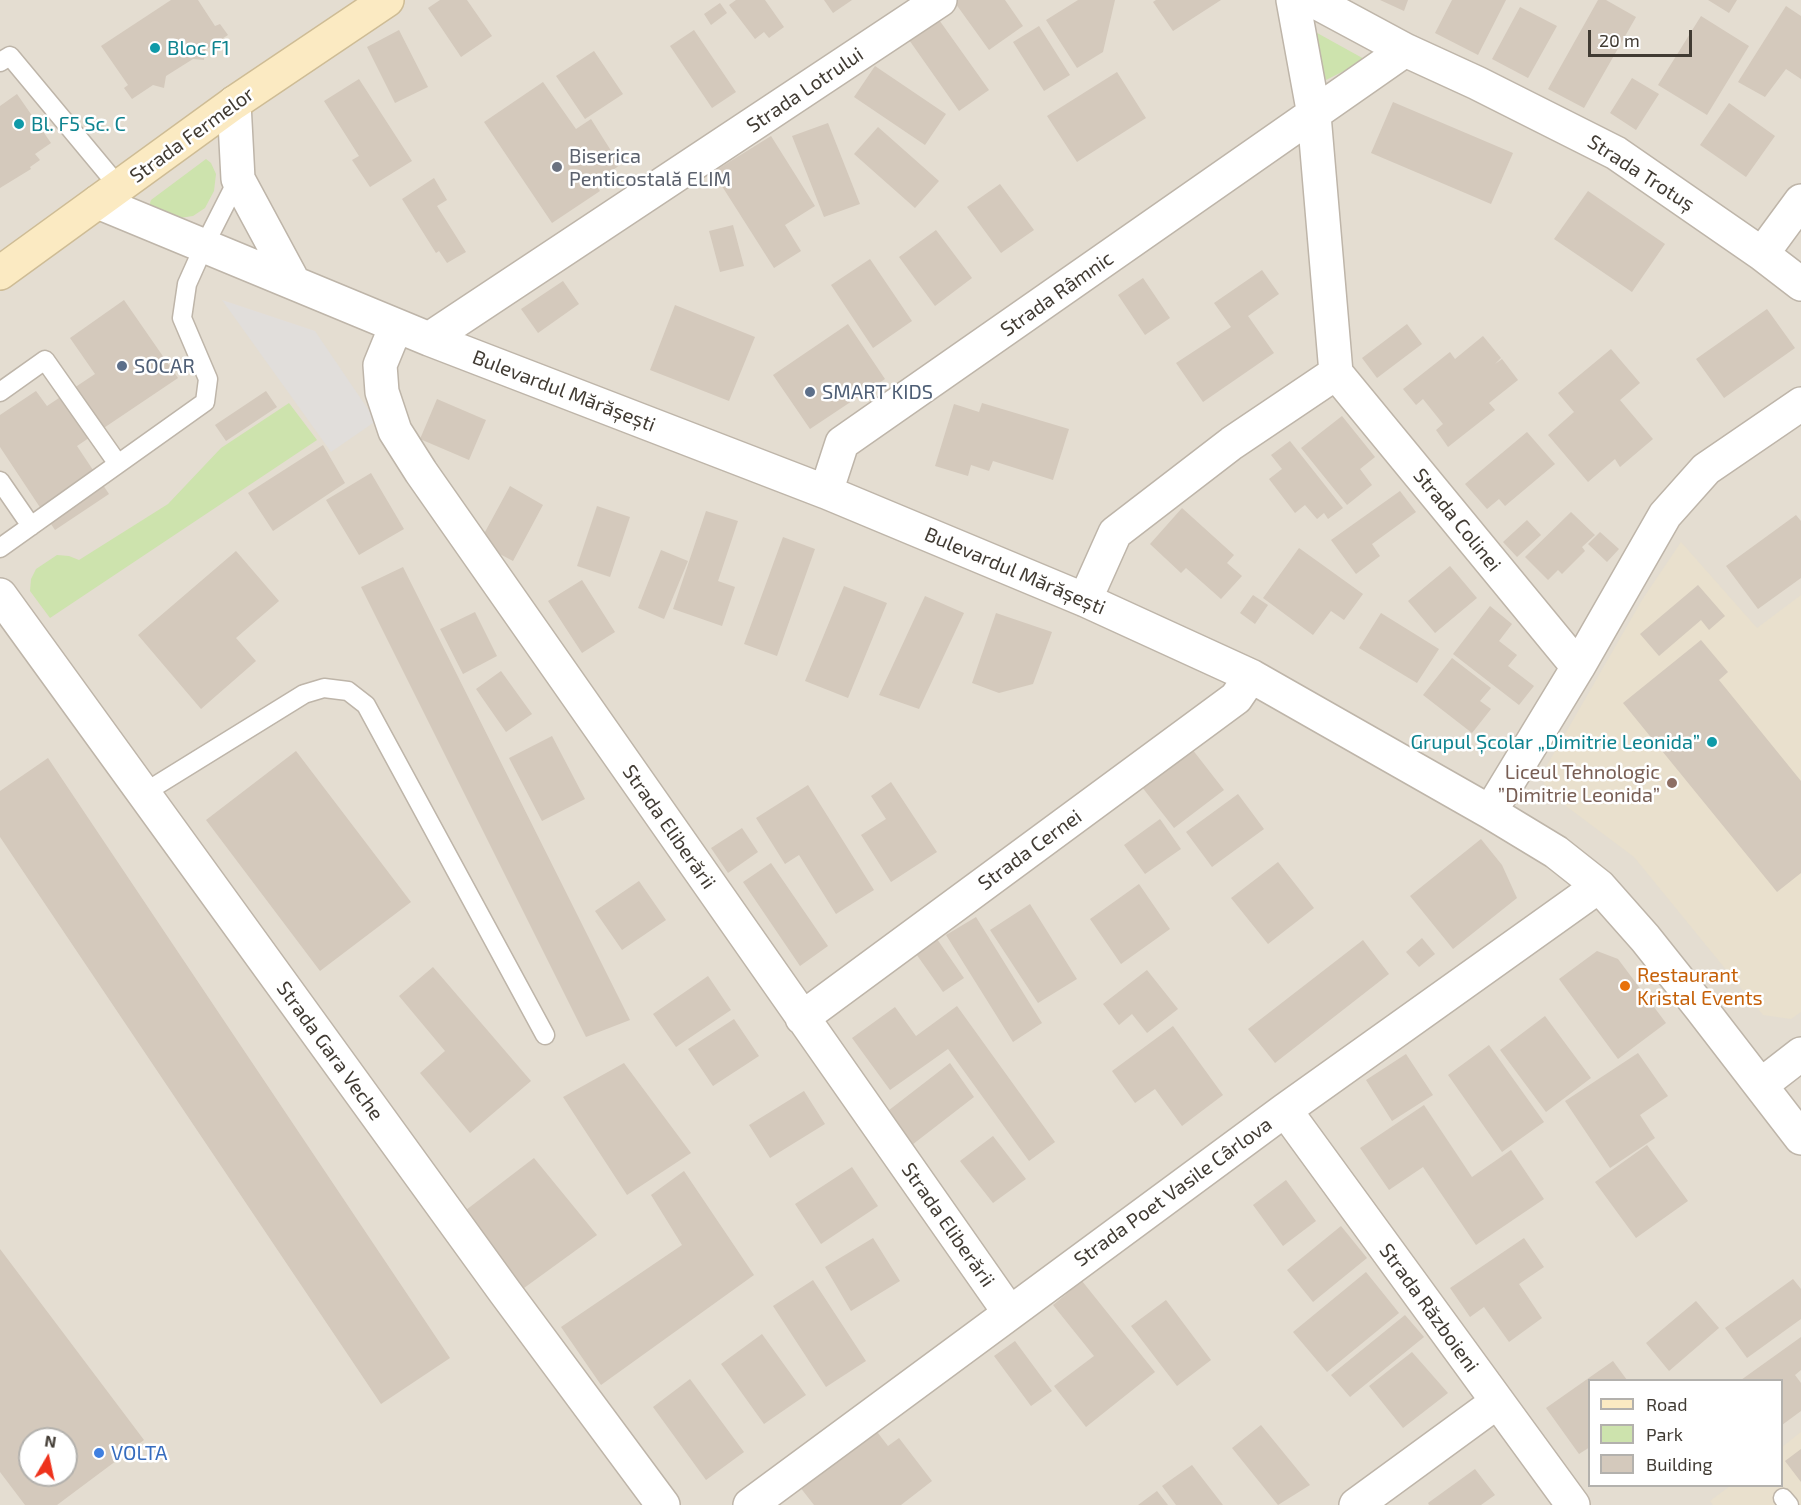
<!DOCTYPE html>
<html>
<head>
<meta charset="utf-8">
<style>
  body { margin:0 }
  #map { position:relative; width:1801px; height:1505px; overflow:hidden; background:#f0ebe3; font-family:"Exo 2",sans-serif }
  canvas { display:block }
  .legend { position:absolute; left:1588px; top:1379px; width:195px; height:108px; box-sizing:border-box; background:#fff; border:2px solid #b3b1ad; margin:0; padding:8px 10px; list-style:none; font-size:18px; color:#413b33 }
  .legend li { display:flex; align-items:center; gap:12px; height:30px }
  .legend b { width:30px; border:2px solid #b3b1ad }
  .north { position:absolute; left:18px; top:1427px; width:60px; height:60px; box-sizing:border-box; background:#fff; border:2px solid #b3b1ad; border-radius:50%; rotate:9deg; font-size:16px; font-weight:700; line-height:24px; text-align:center; color:#413b33 }
  .north::after { content:''; display:block; margin:auto; width:21px; height:27px; background:#ee321c; clip-path:polygon(50% 0,100% 100%,50% 72%,0 100%) }
  .scale { position:absolute; left:1588px; top:30px; width:104px; height:27px; box-sizing:border-box; border:3px solid #413b33; border-top:0; padding-left:8px; font-size:18px; line-height:21px; white-space:nowrap; color:#413b33; -webkit-text-stroke:4px #fff; paint-order:stroke }
</style>
</head>
<body>
<div id="map">
<canvas width="1801" height="1505"></canvas>
<ul class="legend">
<li><b style="height:8px;background:#fbeac2"></b>Road</li>
<li><b style="height:16px;background:#cde3ad"></b>Park</li>
<li><b style="height:16px;background:#d4c9bc"></b>Building</li>
</ul>
<div class="north">N</div>
<div class="scale">20 m</div>
</div>
<script>
const c = document.querySelector('canvas').getContext('2d');
c.lineJoin = 'round';
function fill(path, color) {
  c.fillStyle = color;
  c.fill(path, 'evenodd');
}
function poly(rows) {
  const path = new Path2D();
  for (const r of rows) {
    path.moveTo(r[0], r[1]);
    for (let i = 2; i < r.length; i += 2) path.lineTo(r[i], r[i + 1]);
  }
  return path;
}
function trace(path, color, width, dash) {
  c.strokeStyle = color;
  c.lineWidth = width;
  c.lineCap = dash ? 'butt' : 'round';
  c.setLineDash(dash || []);
  c.stroke(path);
}
function label(font, color, halo, rows, align = 'center') {
  c.font = font + ' "Exo 2",sans-serif';
  c.lineWidth = 5;
  c.setLineDash([]);
  c.textBaseline = 'middle';
  c.strokeStyle = halo;
  c.fillStyle = color;
  for (const [text, x, y, turn = 0] of rows) {
    c.save();
    c.translate(x, y);
    c.rotate((+turn || 0) * Math.PI / 180);
    c.textAlign = isNaN(turn) ? turn : align;
    if (halo) c.strokeText(text, 0, 0);
    c.fillText(text, 0, 0);
    c.restore();
  }
}
fill(poly([
  [0,0,1801,0,1801,1505,0,1505],
  [1590,1380,1782,1380,1782,1486,1590,1486],
  [30,1439,66,1439,66,1475,30,1475]
]), '#e4ddd1');
fill(poly([
  [1681,542,1757,628,1801,595,1801,1012,1791,1019,1763,1015,1634,857,1546,791,1542,774,1642,600],
  [1801,1432,1801,1505,1713,1505,1710,1501,1730,1486,1782,1486,1782,1447]
]), '#e9e0cd');
fill(poly([
  [1310,29,1366,60,1326,80],
  [206,159,211,163,216,174,214,191,205,208,193,216,173,219,149,206,151,200],
  [289,403,317,440,50,618,30,591,31,579,36,569,57,555,69,556,79,560,168,504,221,448]
]), '#cde3ad');
fill(poly([
  [222,300,315,331,376,421,331,452]
]), '#e1dedb');
fill(poly([
  [171,0,198,0,215,26,220,24,228,35,205,50,204,60,193,59,166,76,164,88,153,85,132,99,124,88,128,85,101,46],
  [440,0,467,0,492,36,461,57,428,8],
  [736,0,765,0,784,27,769,38,764,32,755,39,729,5],
  [824,0,852,0,833,13],
  [953,0,1005,0,1023,26,989,50],
  [1078,0,1115,0,1103,52,1077,68,1046,20],
  [1156,0,1221,0,1173,31,1153,2],
  [1380,0,1408,0,1404,11],
  [1452,0,1506,0,1478,55,1435,33],
  [1598,0,1606,0,1636,17,1584,108,1548,89],
  [1708,0,1737,0,1729,13],
  [720,3,727,13,711,25,704,14],
  [1786,6,1801,16,1801,79,1786,69,1765,97,1738,82],
  [1520,7,1557,26,1528,78,1492,59],
  [1701,16,1749,46,1707,115,1658,85],
  [937,17,989,90,959,111,907,37],
  [1039,26,1070,75,1044,91,1013,42],
  [399,30,428,87,395,103,367,47],
  [694,30,736,92,712,108,670,46],
  [594,51,623,94,585,119,556,76],
  [875,66,946,114,925,145,854,97],
  [1117,72,1146,118,1077,162,1047,116],
  [1632,78,1659,94,1636,130,1610,113],
  [359,79,412,161,370,187,352,160,359,156,324,101],
  [543,82,576,129,591,119,620,165,594,183,600,191,552,223,484,122],
  [17,94,51,143,35,154,40,160,30,167,31,169,0,188,0,106],
  [1393,102,1513,153,1491,204,1371,153],
  [1729,103,1775,136,1746,177,1700,145],
  [828,123,860,204,824,217,792,136],
  [878,127,939,181,915,208,854,154],
  [771,136,815,206,785,225,801,251,774,268,713,172],
  [434,178,447,200,437,206,466,252,447,263,439,251,436,253,402,199],
  [1000,184,1034,230,1001,253,967,207],
  [1588,191,1665,244,1632,292,1554,239],
  [733,225,744,266,720,272,709,231],
  [936,230,972,278,935,306,899,257],
  [870,259,912,321,873,348,831,285],
  [1262,270,1279,294,1248,316,1274,353,1203,402,1176,363,1231,327,1214,303],
  [1143,278,1170,318,1145,335,1118,295],
  [563,281,579,304,538,333,521,309],
  [124,300,178,378,77,446,109,494,55,530,0,447,0,415,36,391,47,406,95,374,70,338],
  [675,305,755,337,729,401,650,370],
  [1767,309,1795,348,1724,398,1696,359],
  [848,324,885,379,810,429,773,375],
  [1407,324,1422,344,1377,378,1362,358],
  [1483,336,1501,358,1495,364,1502,359,1518,380,1489,403,1495,410,1448,447,1436,430,1443,424,1423,399,1416,405,1403,389,1450,352,1455,359],
  [1611,349,1640,383,1620,400,1653,439,1620,467,1615,459,1588,482,1548,435,1574,412,1558,393],
  [266,391,277,407,226,441,215,425],
  [437,399,486,420,469,460,420,439],
  [982,403,1069,429,1053,480,993,461,989,471,971,465,968,476,935,466,954,404,979,412],
  [1342,416,1375,457,1360,469,1372,485,1347,505,1301,448],
  [1527,432,1555,464,1505,506,1499,499,1487,509,1465,484],
  [1290,441,1343,508,1328,519,1324,513,1317,519,1305,505,1295,513,1269,479,1282,469,1271,455],
  [323,445,345,483,273,531,248,493],
  [371,473,404,529,359,555,326,500],
  [510,486,543,505,513,561,479,543],
  [1400,491,1416,512,1372,544,1380,556,1356,574,1331,540],
  [597,506,630,517,610,577,577,566],
  [1182,508,1234,555,1227,563,1242,576,1221,599,1186,568,1181,573,1150,544],
  [706,511,738,521,718,581,735,587,722,626,673,609],
  [1571,512,1595,535,1582,547,1585,551,1562,574,1558,570,1548,580,1525,557],
  [1796,515,1801,521,1801,578,1758,609,1726,566],
  [1527,520,1541,535,1517,557,1503,542],
  [1600,532,1619,549,1607,562,1588,544],
  [783,537,815,549,777,656,744,644],
  [1299,548,1363,594,1344,620,1331,611,1313,635,1263,598],
  [661,550,688,561,664,619,638,608],
  [236,551,279,601,236,638,256,661,201,709,138,635],
  [1450,566,1477,598,1435,633,1408,601],
  [403,567,630,1020,586,1037,361,587],
  [582,580,615,632,582,653,548,601],
  [1698,585,1725,616,1709,630,1701,620,1659,656,1640,634],
  [844,586,887,603,848,698,805,681],
  [1253,595,1268,605,1255,624,1240,613],
  [925,596,964,613,919,709,879,695],
  [1490,606,1512,624,1499,641,1517,655,1508,666,1534,686,1519,705,1453,654],
  [475,612,497,656,463,674,440,629],
  [996,613,1052,632,1033,684,999,693,972,683],
  [1381,613,1439,649,1417,683,1359,648],
  [1701,640,1728,672,1719,680,1801,781,1801,873,1777,892,1623,703],
  [1452,658,1491,688,1480,701,1491,709,1472,733,1423,695],
  [501,671,532,714,506,732,476,689],
  [552,736,585,799,542,821,509,758],
  [1192,749,1224,790,1174,828,1142,787],
  [296,751,411,902,320,971,206,820],
  [48,758,450,1358,381,1404,0,837,0,791],
  [891,782,937,852,891,882,861,835,886,819,871,796],
  [808,785,874,890,836,914,799,855,785,864,756,818],
  [1238,794,1264,829,1212,867,1186,832],
  [1160,819,1181,849,1145,874,1124,845],
  [742,828,758,852,728,873,711,848],
  [1481,839,1502,865,1517,898,1453,949,1410,896],
  [1278,862,1314,908,1268,944,1231,898],
  [771,863,828,946,800,966,743,882],
  [639,881,666,920,622,950,595,911],
  [1139,884,1170,929,1121,964,1090,919],
  [1030,904,1077,979,1038,1003,990,930],
  [976,917,1042,1023,1013,1042,946,935],
  [928,926,964,978,943,992,907,941],
  [1422,938,1435,954,1419,967,1406,952],
  [1363,940,1389,974,1275,1063,1248,1029],
  [1597,951,1618,959,1666,1023,1618,1059,1559,979],
  [433,967,531,1081,470,1133,420,1073,445,1051,399,996],
  [1147,970,1178,1009,1147,1033,1132,1014,1119,1025,1103,1004],
  [708,976,731,1010,676,1047,653,1014],
  [957,1006,1055,1142,1029,1161,948,1049,890,1090,852,1038,895,1007,916,1036],
  [1545,1016,1591,1078,1546,1112,1500,1050],
  [734,1019,759,1056,713,1086,688,1049],
  [1173,1026,1223,1095,1182,1126,1155,1089,1135,1103,1112,1071],
  [1489,1045,1544,1122,1502,1152,1448,1075],
  [1638,1053,1668,1096,1640,1115,1655,1138,1610,1168,1565,1101],
  [1406,1054,1433,1095,1392,1121,1366,1080],
  [624,1063,691,1153,627,1195,563,1097],
  [950,1063,974,1097,908,1148,884,1114],
  [804,1091,825,1124,770,1158,749,1125],
  [1424,1105,1472,1177,1511,1150,1544,1199,1476,1245,1423,1167,1389,1190,1360,1148],
  [993,1136,1026,1179,993,1203,960,1161],
  [1647,1145,1688,1201,1636,1238,1595,1182],
  [534,1158,597,1235,524,1288,466,1210],
  [852,1167,878,1206,821,1244,795,1204],
  [684,1171,754,1275,601,1385,561,1327,682,1245,651,1195],
  [1286,1180,1316,1221,1283,1246,1253,1205],
  [1341,1226,1367,1258,1313,1302,1287,1270],
  [873,1238,900,1281,851,1311,825,1267],
  [1524,1238,1544,1267,1519,1284,1542,1318,1509,1342,1484,1307,1470,1317,1450,1288],
  [0,1249,144,1440,57,1505,25,1505,0,1472],
  [30,1439,66,1439,66,1475,30,1475],
  [1366,1272,1399,1313,1327,1372,1293,1332],
  [1793,1279,1801,1289,1801,1319,1747,1358,1725,1328],
  [813,1280,866,1361,826,1387,773,1306],
  [1082,1281,1155,1372,1086,1427,1054,1386,1094,1356,1053,1305],
  [1166,1300,1211,1360,1177,1386,1131,1326],
  [1696,1301,1719,1328,1669,1371,1646,1343],
  [1405,1315,1424,1337,1350,1397,1331,1375],
  [762,1334,806,1395,764,1424,721,1364],
  [1801,1337,1801,1370,1795,1375,1801,1383,1801,1411,1782,1425,1782,1380,1741,1380],
  [1015,1341,1052,1391,1031,1406,994,1356],
  [1412,1352,1448,1393,1403,1428,1369,1386],
  [1613,1361,1627,1380,1590,1380,1590,1447,1579,1454,1546,1408],
  [690,1379,744,1452,706,1480,653,1407],
  [871,1424,888,1446,899,1438,932,1481,901,1505,814,1505,796,1482],
  [1261,1425,1310,1485,1278,1505,1232,1448],
  [1801,1449,1801,1482,1785,1461],
  [1192,1465,1223,1505,1176,1505,1162,1486],
  [1475,1469,1495,1495,1481,1505,1429,1505,1428,1503],
  [1157,1491,1168,1505,1138,1505]
]), '#d4c9bc');
const lane = poly([
  [0,62,10,56,119,187],
  [0,392,45,360,118,464],
  [0,481,31,526],
  [0,548,205,402,208,379,182,318,187,284,204,246,238,179],
  [144,793,304,694,324,688,348,691,366,705,545,1035],
  [1783,1498,1789,1505]
]);
const street = poly([
  [1293,0,1314,115,1336,373,1578,667],
  [1312,0,1405,50,1477,83,1616,153,1762,254,1801,284],
  [234,103,238,179,294,283],
  [98,202,429,339,826,492,1085,600,1251,676,1490,812,1556,852,1599,886,1645,938,1700,1007,1801,1138],
  [1762,254,1801,201],
  [396,326,380,365,382,392,395,431,421,472,1009,1312],
  [429,339,940,0],
  [826,492,842,443,1405,50],
  [0,595,505,1292,663,1505],
  [1085,600,1115,533,1232,443,1336,373],
  [1490,812,1578,667,1665,515,1706,469,1801,404],
  [802,1018,1236,698,1251,676],
  [1761,1085,1801,1054],
  [1285,1110,1573,1505],
  [750,1505,1285,1110,1599,886],
  [1356,1505,1497,1402]
]);
const secondary = poly([
  [0,273,234,103,387,0]
]);
trace(lane, '#beb5a9', 21);
trace(street, '#beb5a9', 36);
trace(secondary, '#cebc95', 36);
trace(lane, '#fff', 18);
trace(street, '#fff', 33);
trace(secondary, '#fbeac2', 33);
for (const [x, y, r, color] of [
  [155,48,6,"#0f9aa8"],
  [19,124,6,"#0f9aa8"],
  [557,167,6,"#6b7280"],
  [122,366,6,"#5c6f8a"],
  [810,392,6,"#5c6f8a"],
  [1712,742,6,"#0f9aa8"],
  [1672,783,6,"#8d6e63"],
  [1625,986,6,"#e8710a"],
  [99,1453,6,"#3f7fe0"]
]) {
  const dot = new Path2D();
  dot.arc(x, y, r, 0, 2 * Math.PI);
  c.fillStyle = color;
  c.fill(dot);
  trace(dot, '#fff', 2);
}
label('20px', '#0d838f', '#fff', [
  ["Bloc F1",167,48],
  ["Bl. F5 Sc. C",31,124],
  ["Grupul Școlar „Dimitrie Leonida”",1700,742,"right"]
], 'left');
label('20px', '#413b33', '#fff', [
  ["Strada Lotrului",805,90,-34],
  ["Strada Fermelor",192,135,-36],
  ["Strada Trotuș",1641,173,33],
  ["Strada Râmnic",1057,294,-35],
  ["Bulevardul Mărășești",564,391,21],
  ["Strada Colinei",1457,520,51],
  ["Bulevardul Mărășești",1015,571,23],
  ["Strada Eliberării",669,827,55],
  ["Strada Cernei",1030,850,-36],
  ["Strada Gara Veche",330,1051,54],
  ["Strada Poet Vasile Cârlova",1173,1192,-36],
  ["Strada Eliberării",948,1225,55],
  ["Strada Războieni",1429,1308,54]
]);
label('20px', '#5b616d', '#fff', [
  ["Biserica",569,156],
  ["Penticostală ELIM",569,179]
], 'left');
label('20px', '#4e5e75', '#fff', [
  ["SOCAR",134,366],
  ["SMART KIDS",822,392]
], 'left');
label('20px', '#785e54', '#fff', [
  ["Liceul Tehnologic",1660,772],
  ["”Dimitrie Leonida”",1660,795]
], 'right');
label('20px', '#c56008', '#fff', [
  ["Restaurant",1637,975],
  ["Kristal Events",1637,998]
], 'left');
label('20px', '#366cbe', '#fff', [
  ["VOLTA",111,1453]
], 'left');
</script>
</body>
</html>
